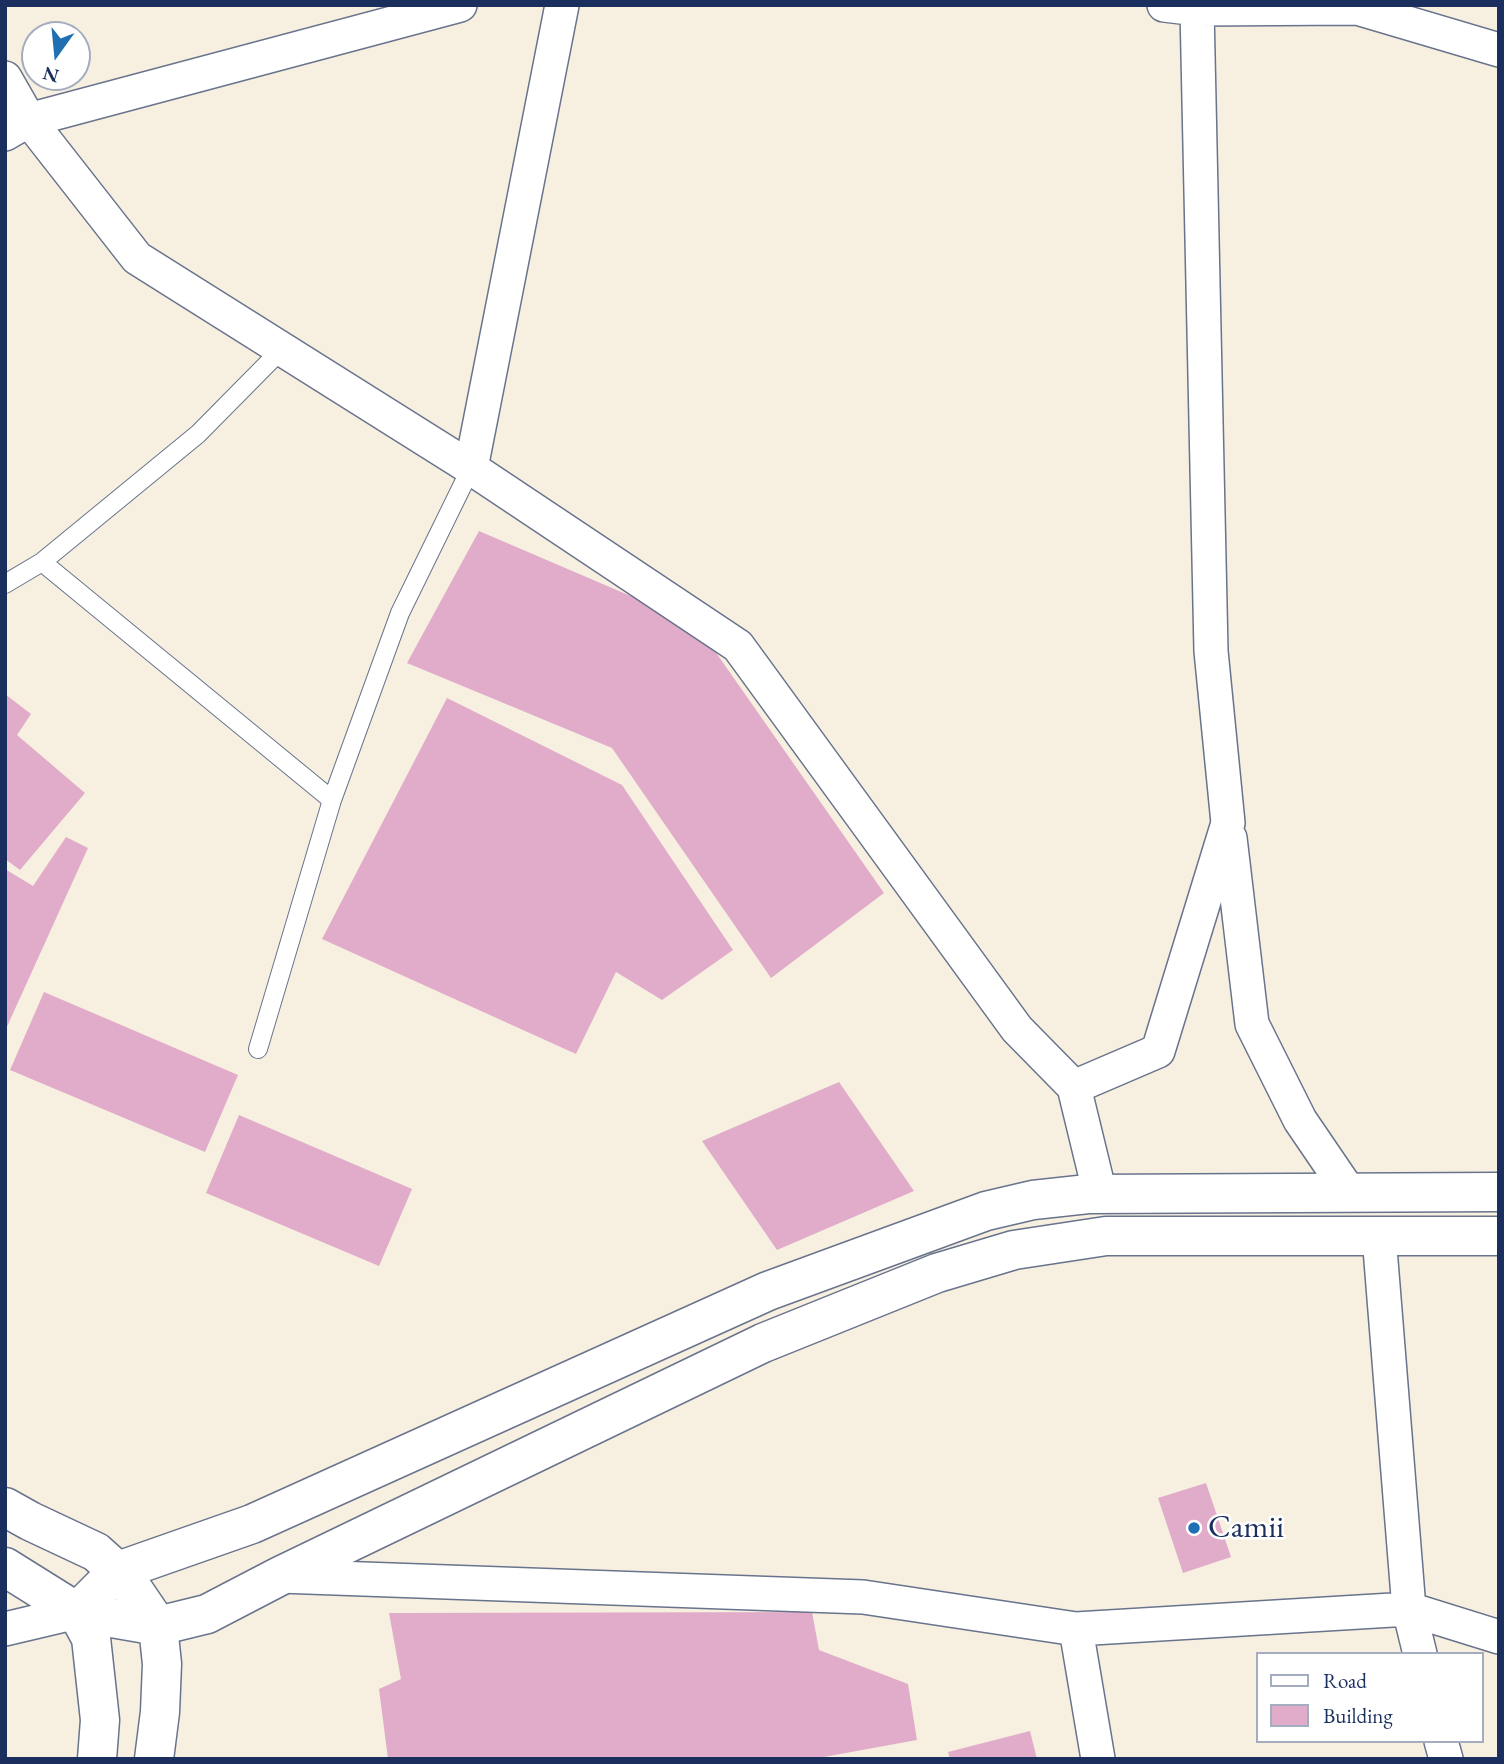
<!DOCTYPE html>
<html>
<head>
<meta charset="utf-8">
<style>
  body { margin:0 }
  #map { position:relative; width:1504px; height:1764px; overflow:hidden; background:#f7f0e1; font-family:"EB Garamond",serif }
  canvas { display:block }
  .frame { position:absolute; inset:0; border:7px solid #1b2f5e; pointer-events:none }
  .legend { position:absolute; left:1256px; top:1652px; width:228px; height:91px; box-sizing:border-box; background:#fff; border:2px solid #a4acbf; margin:0; padding:9px 12px; list-style:none; font-size:21px; color:#1b2f5e }
  .legend li { display:flex; align-items:center; gap:14px; height:35px }
  .legend b { width:35px; border:2px solid #a4acbf }
  .north { position:absolute; left:21px; top:21px; width:70px; height:70px; box-sizing:border-box; background:#fff; border:2px solid #a4acbf; border-radius:50%; rotate:195deg; font-size:19px; font-weight:700; line-height:28px; text-align:center; color:#1b2f5e }
  .north::after { content:''; display:block; margin:auto; width:24px; height:32px; background:#1f6fb2; clip-path:polygon(50% 0,100% 100%,50% 72%,0 100%) }
</style>
</head>
<body>
<div id="map">
<canvas width="1504" height="1764"></canvas>
<div class="frame"></div>
<ul class="legend">
<li><b style="height:9px;background:#fff"></b>Road</li>
<li><b style="height:19px;background:#e1acc9"></b>Building</li>
</ul>
<div class="north">N</div>
</div>
<script>
const c = document.querySelector('canvas').getContext('2d');
c.lineJoin = 'round';
function fill(path, color) {
  c.fillStyle = color;
  c.fill(path, 'evenodd');
}
function poly(rows) {
  const path = new Path2D();
  for (const r of rows) {
    path.moveTo(r[0], r[1]);
    for (let i = 2; i < r.length; i += 2) path.lineTo(r[i], r[i + 1]);
  }
  return path;
}
function trace(path, color, width, dash) {
  c.strokeStyle = color;
  c.lineWidth = width;
  c.lineCap = dash ? 'butt' : 'round';
  c.setLineDash(dash || []);
  c.stroke(path);
}
function label(font, color, halo, rows, align = 'center') {
  c.font = font + ' "EB Garamond",serif';
  c.lineWidth = 5;
  c.setLineDash([]);
  c.textBaseline = 'middle';
  c.strokeStyle = halo;
  c.fillStyle = color;
  for (const [text, x, y, turn = 0] of rows) {
    c.save();
    c.translate(x, y);
    c.rotate((+turn || 0) * Math.PI / 180);
    c.textAlign = isNaN(turn) ? turn : align;
    if (halo) c.strokeText(text, 0, 0);
    c.fillText(text, 0, 0);
    c.restore();
  }
}
fill(poly([
  [479,531,696,624,884,893,771,978,612,748,407,663],
  [5,694,31,714,17,735,85,793,20,870,5,859],
  [447,698,622,785,733,950,662,1000,616,972,576,1054,322,939],
  [66,837,88,848,5,1031,5,869,33,886],
  [44,992,238,1075,205,1152,10,1070],
  [839,1082,914,1191,777,1250,702,1141],
  [239,1115,412,1189,379,1266,206,1193],
  [1206,1483,1231,1557,1183,1573,1158,1498],
  [812,1612,819,1650,908,1684,917,1740,813,1759,388,1759,379,1689,401,1679,389,1613],
  [1030,1731,1037,1759,950,1759,948,1752]
]), '#e1acc9');
const lane = poly([
  [42,562,332,800],
  [5,584,42,562,198,434,282,349],
  [258,1049,332,800,400,613,471,468]
]);
const street = poly([
  [1164,5,1197,9,1357,8,1499,50],
  [5,78,29,120,137,258,471,468,738,646,1017,1029,1074,1087,1100,1194],
  [5,134,29,120,460,5],
  [471,468,562,5],
  [1230,838,1252,1024,1300,1120,1349,1192],
  [1074,1087,1158,1051,1228,823,1211,651,1197,9],
  [1379,1236,1409,1609,1420,1654],
  [280,1576,863,1597,1076,1629,1409,1609,1499,1637],
  [5,1629,77,1612],
  [1076,1629,1098,1759],
  [1441,1741,1446,1759]
]);
const secondary = poly([
  [5,1507,30,1521,96,1552,126,1579,158,1626,162,1664,160,1712,154,1759],
  [5,1567,77,1612,91,1638,100,1720,97,1759],
  [77,1612,118,1571,252,1524,768,1291,986,1211,1033,1200,1088,1194,1499,1192],
  [77,1612,158,1626,207,1614,280,1576,763,1343,937,1273,1014,1250,1106,1236,1499,1236]
]);
trace(lane, '#68738c', 20);
trace(street, '#68738c', 36);
trace(secondary, '#68738c', 41);
trace(lane, '#fff', 18);
trace(street, '#fff', 33);
trace(secondary, '#fff', 38);
for (const [x, y, r, color] of [
  [1194,1528,7,"#1f6fb2"]
]) {
  const dot = new Path2D();
  dot.arc(x, y, r, 0, 2 * Math.PI);
  c.fillStyle = color;
  c.fill(dot);
  trace(dot, '#fff', 2.5);
}
label('32px', '#1b2f5e', '#fff', [
  ["Camii",1208,1528]
], 'left');
</script>
</body>
</html>
